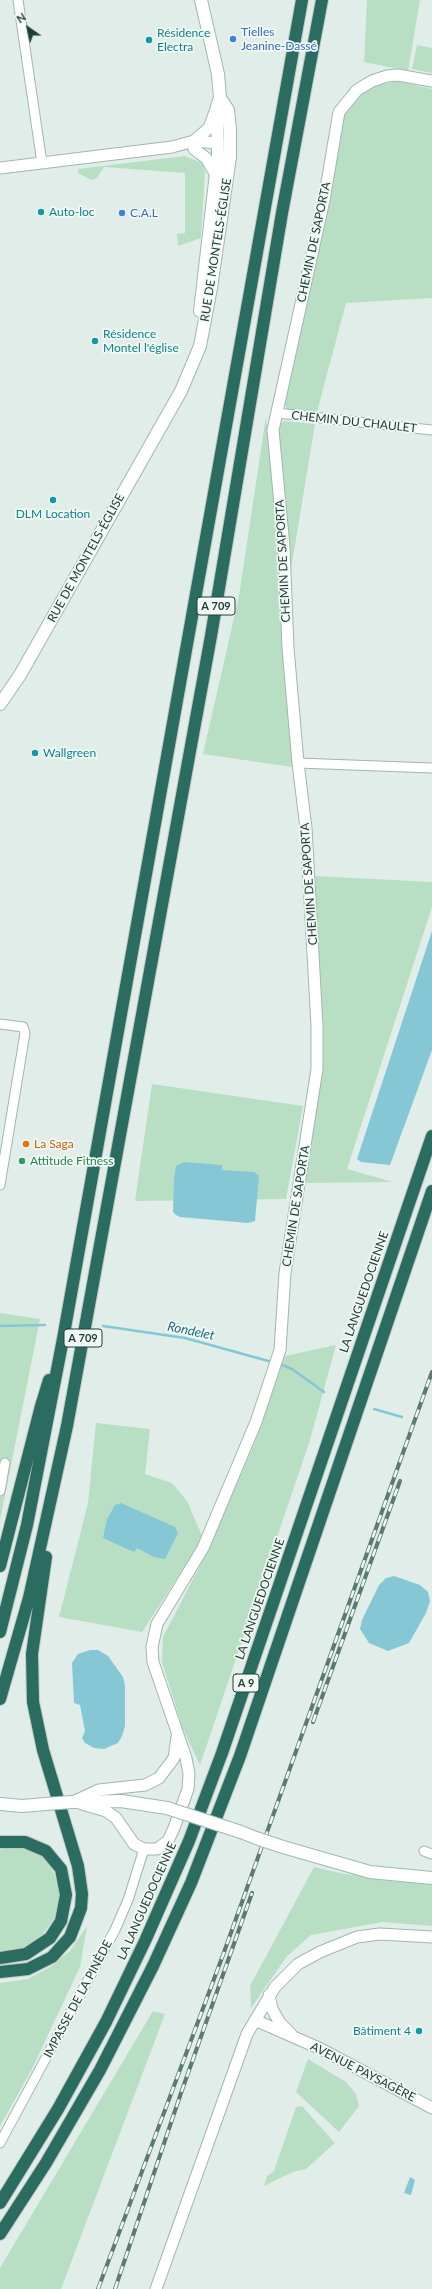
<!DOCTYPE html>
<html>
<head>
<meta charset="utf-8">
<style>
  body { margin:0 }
  #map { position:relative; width:432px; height:2289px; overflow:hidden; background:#e1ede8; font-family:Lato,sans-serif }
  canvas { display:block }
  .north { position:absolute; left:8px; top:8px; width:40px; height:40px; -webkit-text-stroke:3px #f2f9f5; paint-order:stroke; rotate:326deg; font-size:11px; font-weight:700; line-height:16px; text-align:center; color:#203e37 }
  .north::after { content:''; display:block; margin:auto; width:14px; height:18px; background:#203e37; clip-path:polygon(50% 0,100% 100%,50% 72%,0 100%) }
</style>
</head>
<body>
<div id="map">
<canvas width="432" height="2289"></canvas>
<div class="north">N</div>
</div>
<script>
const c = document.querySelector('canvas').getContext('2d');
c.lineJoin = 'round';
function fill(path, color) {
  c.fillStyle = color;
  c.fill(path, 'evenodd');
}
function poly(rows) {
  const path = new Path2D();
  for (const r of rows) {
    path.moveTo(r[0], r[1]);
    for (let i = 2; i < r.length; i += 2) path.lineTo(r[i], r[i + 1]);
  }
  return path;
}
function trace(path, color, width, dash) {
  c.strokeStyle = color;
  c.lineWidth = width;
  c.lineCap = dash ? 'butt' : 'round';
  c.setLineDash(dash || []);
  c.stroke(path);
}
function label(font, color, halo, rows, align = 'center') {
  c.font = font + ' Lato,sans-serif';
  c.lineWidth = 3.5;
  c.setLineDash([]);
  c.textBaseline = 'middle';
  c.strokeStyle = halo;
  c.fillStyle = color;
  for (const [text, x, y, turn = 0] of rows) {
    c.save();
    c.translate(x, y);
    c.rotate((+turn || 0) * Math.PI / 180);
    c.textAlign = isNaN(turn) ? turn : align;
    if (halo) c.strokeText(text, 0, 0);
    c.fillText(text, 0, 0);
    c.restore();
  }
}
fill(poly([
  [367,0,420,0,408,71,364,62],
  [417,45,432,48,432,73,412,69],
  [397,81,432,89,432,298,346,303,317,412,287,409,282,399,345,114,350,104,364,92,375,86],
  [185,156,202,163,205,171,201,238,178,246,177,234,185,233,185,173,104,167,97,178,91,180,78,173,78,169],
  [266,416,279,547,292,767,203,754,239,596],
  [283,421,315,424,291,569,276,428],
  [314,876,432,882,432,907,347,1169,393,1182,304,1183,316,1109],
  [152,1084,303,1106,286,1199,135,1201],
  [0,1313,40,1319,0,1521],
  [336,1345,310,1440,200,1765,183,1729,162,1662,163,1637,207,1552,255,1442,285,1356],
  [96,1423,150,1429,145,1474,172,1483,187,1501,203,1538,142,1632,59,1617,88,1503],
  [7,1848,26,1849,43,1857,54,1873,60,1895,55,1917,41,1937,31,1944,19,1949,0,1951,0,1850],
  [314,1867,340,1873,396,1882,432,1882,432,1926,383,1922,311,1935,287,1956,251,2008,250,1986],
  [87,1926,80,1967,31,2071,0,2126,0,1983,28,1979,50,1967,70,1951],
  [153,2011,165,2014,61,2289,0,2289,0,2268],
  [308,2059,346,2082,356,2094,359,2106,339,2132,296,2092],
  [302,2106,335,2143,306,2169,293,2172,264,2186,267,2176,274,2171,296,2107]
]), '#b8dfc4');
fill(poly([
  [432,931,432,1050,390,1165,361,1162,357,1159],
  [184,1162,222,1165,222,1170,254,1172,259,1176,255,1221,248,1223,180,1217,176,1215,173,1212,174,1179,176,1166],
  [121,1503,175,1527,178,1533,165,1559,154,1557,137,1548,134,1552,103,1538,107,1519,115,1505],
  [394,1576,420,1585,428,1592,430,1601,426,1613,409,1643,388,1651,369,1643,360,1629,362,1620,379,1585,386,1578],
  [90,1650,98,1650,108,1656,123,1677,125,1686,125,1726,122,1736,118,1743,104,1749,94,1748,85,1743,82,1738,85,1731,80,1705,74,1703,72,1663,78,1654],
  [410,2177,415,2180,411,2195,404,2193]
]), '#85c7d5');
trace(poly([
  [0,1326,45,1325],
  [103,1326,185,1338,272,1362],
  [282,1365,292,1369,324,1392],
  [374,1409,402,1417]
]), '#85c7d5', 2.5);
const minor = poly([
  [18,0,42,163],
  [277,413,432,430],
  [298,763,432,768],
  [0,1024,23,1027,25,1033,0,1185],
  [0,1491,5,1463],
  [424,1851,432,1854],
  [0,2143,115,1930,128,1900,144,1849]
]);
const tertiary = poly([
  [194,141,209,128,216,109],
  [194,149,206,158,216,175],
  [0,168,172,147,194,141,218,143],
  [75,1801,99,1790,145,1785,159,1778,174,1758,177,1737],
  [82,1804,106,1811,116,1818,134,1844,144,1849,157,1849,168,1841,174,1828,188,1789,189,1774,186,1758,153,1662,152,1647,157,1624,203,1548,256,1422,280,1350,285,1273,317,1069,317,1026,306,828,298,763,288,648,284,547,273,430,324,200,339,112,357,90,372,81,387,76,398,75,432,81],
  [269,1995,272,2009,280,2023,291,2034],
  [255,2020,321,2049,432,2108],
  [156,2289,247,2034,275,1987,298,1964,320,1952,357,1937,380,1934,432,1937]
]);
const secondary = poly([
  [200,311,218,156,217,106,220,98,218,74,201,0],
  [0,704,20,675,181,391,200,346,211,288,230,157,230,130,228,110,220,98],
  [72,1802,121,1801,167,1808],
  [0,1804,22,1806,46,1804],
  [241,1832,256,1838],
  [283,1847,370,1872,432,1878]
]);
const motorway = poly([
  [0,1566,41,1406,49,1380],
  [0,1632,27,1525,63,1339,302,0],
  [0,1699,29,1598,67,1426,211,636,282,213,322,0],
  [0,1842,25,1842,46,1851,61,1869,66,1895,61,1921,50,1938,26,1954,0,1958],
  [0,1972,28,1969,52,1957,70,1937,81,1908,82,1894,78,1866,43,1750,33,1702,32,1654,46,1557],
  [0,2203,58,2109,106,2022,145,1941,189,1841,222,1753,432,1136],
  [0,2234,46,2163,100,2070,153,1966,191,1883,240,1756,432,1191]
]);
trace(minor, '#a3b5af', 11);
trace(tertiary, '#a3b5af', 13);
trace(secondary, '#9eb9b0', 14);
trace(motorway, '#c1c9c7', 14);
trace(minor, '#fff', 9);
trace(tertiary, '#fff', 11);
trace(secondary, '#fff', 12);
trace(motorway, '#2a6d60', 12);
const rail = poly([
  [313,1722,400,1481],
  [98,2289,223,1955,432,1372],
  [115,2289,181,2093,252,1893]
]);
trace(rail, '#5a7a72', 4);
trace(rail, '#f2f9f5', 2.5, [8]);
const secondaryBridge = poly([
  [46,1804,72,1802],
  [167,1808,241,1832],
  [256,1838,283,1847]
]);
trace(secondaryBridge, '#9eb9b0', 14, []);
trace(secondaryBridge, '#fff', 12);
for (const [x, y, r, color] of [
  [233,39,4,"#3f7fe0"],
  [149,40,4,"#0f9aa8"],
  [41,212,4,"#0f9aa8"],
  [122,213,4,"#3f7fe0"],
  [95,341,4,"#0f9aa8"],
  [53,500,4,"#0f9aa8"],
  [35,753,4,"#0f9aa8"],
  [26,1144,4,"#e8710a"],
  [22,1161,4,"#2e9e5b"],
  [419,2031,4,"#0f9aa8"]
]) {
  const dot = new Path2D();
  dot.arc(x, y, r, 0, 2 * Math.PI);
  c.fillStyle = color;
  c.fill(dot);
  trace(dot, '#f2f9f5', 1.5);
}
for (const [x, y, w] of [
  [216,606,38],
  [83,1338,38],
  [246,1683,26]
]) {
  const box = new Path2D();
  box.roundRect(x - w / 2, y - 9, w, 18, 3);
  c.fillStyle = '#f2f9f5';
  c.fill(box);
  trace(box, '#203e37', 1);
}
label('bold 11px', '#203e37', null, [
  ["A 709",216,606],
  ["A 709",83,1338],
  ["A 9",246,1683]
]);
label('12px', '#366cbe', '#f2f9f5', [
  ["Tielles",241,32],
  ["Jeanine-Dassé",241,46],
  ["C.A.L",130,213]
], 'left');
label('12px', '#0d838f', '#f2f9f5', [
  ["Résidence",157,33],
  ["Electra",157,47],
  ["Auto-loc",49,212],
  ["Résidence",103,334],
  ["Montel l'église",103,348],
  ["DLM Location",53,514,"center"],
  ["Wallgreen",43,753],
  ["Bâtiment 4",411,2031,"right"]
], 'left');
label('12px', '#203e37', '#f2f9f5', [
  ["CHEMIN DE SAPORTA",314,242,-78],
  ["RUE DE MONTELS-ÉGLISE",216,250,-81],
  ["CHEMIN DU CHAULET",354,422,6],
  ["RUE DE MONTELS-ÉGLISE",86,558,-61],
  ["CHEMIN DE SAPORTA",283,561,-93],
  ["CHEMIN DE SAPORTA",309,884,-94],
  ["CHEMIN DE SAPORTA",296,1206,-81],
  ["LA LANGUEDOCIENNE",364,1292,-71],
  ["LA LANGUEDOCIENNE",260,1599,-71],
  ["LA LANGUEDOCIENNE",147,1901,-66],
  ["IMPASSE DE LA PINÈDE",78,1999,-62],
  ["AVENUE PAYSAGÈRE",363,2072,27]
]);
label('12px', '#c56008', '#f2f9f5', [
  ["La Saga",34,1144]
], 'left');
label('12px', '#27864d', '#f2f9f5', [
  ["Attitude Fitness",30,1161]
], 'left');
label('italic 13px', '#166b7e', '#f2f9f5', [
  ["Rondelet",191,1331,12]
]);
</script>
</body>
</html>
